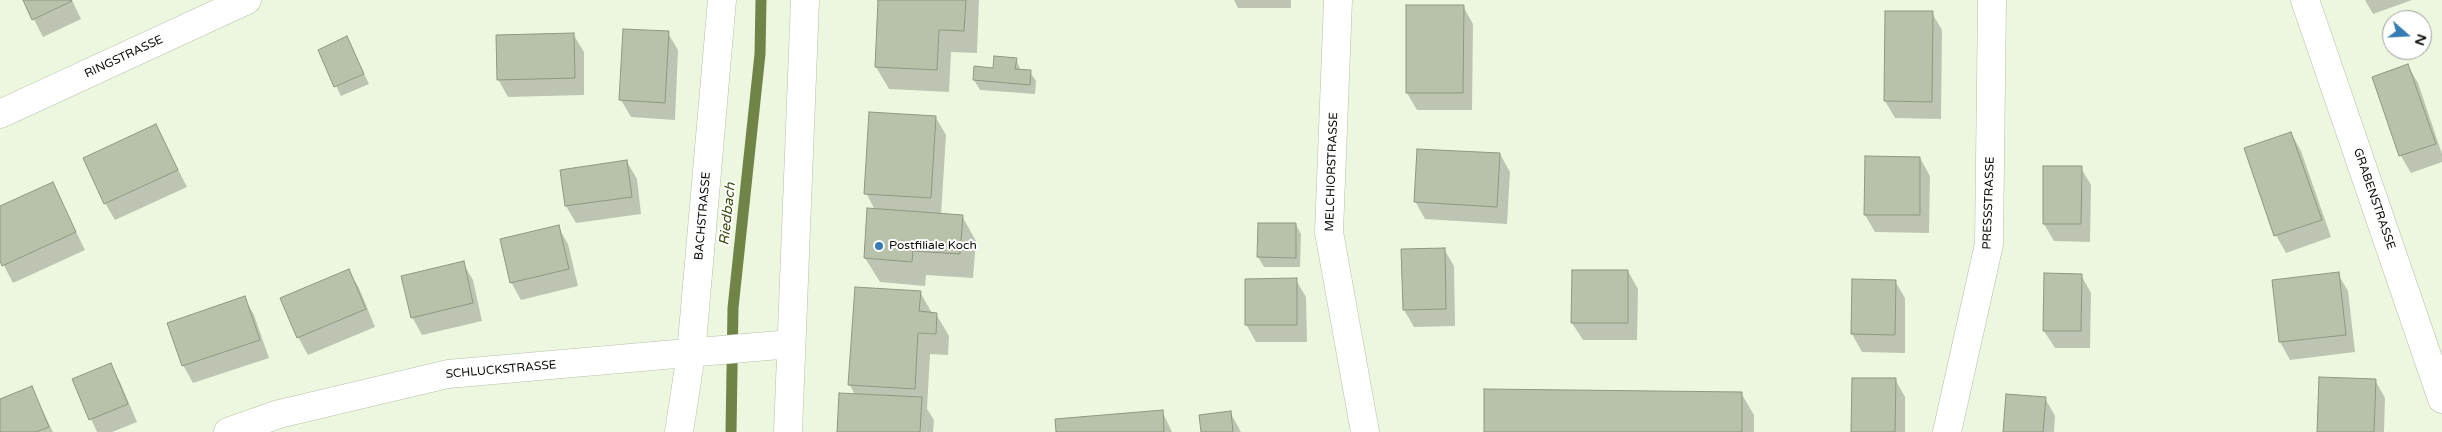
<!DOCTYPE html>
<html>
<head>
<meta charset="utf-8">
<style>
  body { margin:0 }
  #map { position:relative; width:2442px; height:432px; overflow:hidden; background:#edf7df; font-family:"Varela Round",sans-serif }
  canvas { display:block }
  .north { position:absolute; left:2382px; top:10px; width:50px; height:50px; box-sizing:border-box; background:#fff; border:1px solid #9d9e9b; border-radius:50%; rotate:109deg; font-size:14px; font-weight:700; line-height:20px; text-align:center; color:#0a0d06 }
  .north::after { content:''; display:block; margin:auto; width:18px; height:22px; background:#367bb1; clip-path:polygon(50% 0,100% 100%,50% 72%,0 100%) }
</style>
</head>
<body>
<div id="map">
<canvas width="2442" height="432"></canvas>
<div class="north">N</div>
</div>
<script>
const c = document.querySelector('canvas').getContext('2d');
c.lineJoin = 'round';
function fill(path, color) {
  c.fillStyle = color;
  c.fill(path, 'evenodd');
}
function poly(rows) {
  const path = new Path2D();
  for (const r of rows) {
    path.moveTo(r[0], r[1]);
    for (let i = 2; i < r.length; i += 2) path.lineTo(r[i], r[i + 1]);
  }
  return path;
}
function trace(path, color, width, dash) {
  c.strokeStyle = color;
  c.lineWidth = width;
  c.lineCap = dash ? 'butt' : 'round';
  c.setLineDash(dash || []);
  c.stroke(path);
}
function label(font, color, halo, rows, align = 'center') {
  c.font = font + ' "Varela Round",sans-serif';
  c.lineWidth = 4;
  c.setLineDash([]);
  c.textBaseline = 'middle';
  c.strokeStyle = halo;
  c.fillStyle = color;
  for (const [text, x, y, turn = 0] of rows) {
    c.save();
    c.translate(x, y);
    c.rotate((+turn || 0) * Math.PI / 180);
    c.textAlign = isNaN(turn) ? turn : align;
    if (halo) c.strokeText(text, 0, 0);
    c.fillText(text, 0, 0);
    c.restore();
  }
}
fill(poly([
  [24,0,72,0,81,19,43,37],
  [879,0,979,0,977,53,951,52,949,92,889,89,876,67],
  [1234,0,1291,0,1291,8,1238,8],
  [2365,0,2412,0,2373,14],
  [1463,6,1473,24,1472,110,1417,110,1407,93],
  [1932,13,1942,30,1941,119,1895,118,1885,101],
  [668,33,678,50,675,120,631,117,621,100],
  [573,34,584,52,584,95,508,97,498,79],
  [347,38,369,84,341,96,319,51],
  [1016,59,1021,71,1030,72,1036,81,1035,94,980,90,974,80],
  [2408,66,2418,83,2442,154,2442,162,2411,173,2401,156,2374,78],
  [936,118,946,135,941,215,962,216,976,241,973,278,926,275,925,286,880,282,865,258,875,210,866,193],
  [156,126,187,187,115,220,105,203],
  [2291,133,2301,151,2331,237,2286,253,2276,235],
  [1500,154,1510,172,1507,224,1425,219,1415,201],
  [1920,158,1930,176,1929,233,1875,232,1865,215],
  [627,162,637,179,641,214,576,223,566,206,562,171],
  [2081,168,2091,185,2090,242,2054,241,2044,224],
  [52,183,85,250,13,283,0,258,0,207],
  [1296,225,1301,234,1300,267,1264,267,1258,257],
  [558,227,568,244,578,286,521,300,511,282],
  [1444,249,1454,266,1455,326,1414,327,1404,310],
  [463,263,473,280,482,321,422,335,412,317],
  [349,271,359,288,375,327,308,355,298,337],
  [1628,271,1638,289,1637,340,1583,340,1572,323],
  [2338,274,2348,291,2355,352,2290,360,2280,342,2273,281],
  [2081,275,2091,293,2090,348,2055,348,2044,331],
  [1296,280,1306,297,1307,342,1256,342,1246,324],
  [1853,280,1895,281,1905,298,1905,353,1862,352,1852,334],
  [920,292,932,313,936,314,949,336,948,355,930,354,927,409,934,420,933,432,839,432,855,395,850,385],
  [244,298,254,315,269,358,193,383,183,365],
  [110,365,120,382,137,422,112,432,97,432,73,380],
  [1895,379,1905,397,1905,432,1852,432],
  [2375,380,2385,398,2384,432,2319,432],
  [31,387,53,432,0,432,0,400],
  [1741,393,1754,415,1754,432,1485,432],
  [2045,398,2055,416,2054,432,2004,432],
  [1162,411,1172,432,1058,432],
  [1230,412,1241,432,1202,432]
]), '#0003');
trace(poly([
  [731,432,733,308,760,54,761,0]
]), '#708448', 11);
const building = poly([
  [23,0,71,0,72,1,32,20,23,0],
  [878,0,966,0,964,31,939,30,937,70,875,67,878,0],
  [1406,5,1464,5,1463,93,1406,93,1406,5],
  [1885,11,1933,11,1932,102,1884,101,1885,11],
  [623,29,669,31,665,103,619,100,623,29],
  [574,33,575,78,497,80,496,35,574,33],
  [347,36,364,74,334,87,318,50,347,36],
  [994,56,1017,58,1015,69,1031,70,1030,85,973,80,974,66,993,68,994,56],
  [2408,64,2436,144,2399,156,2372,77,2408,64],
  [869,112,936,116,931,198,864,194,869,112],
  [156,124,178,170,104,204,83,158,156,124],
  [2291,132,2322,220,2274,236,2244,148,2291,132],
  [1417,149,1500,153,1497,207,1414,202,1417,149],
  [1865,156,1920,157,1920,215,1864,215,1865,156],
  [627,160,632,197,565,206,560,170,627,160],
  [2043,166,2082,166,2081,224,2043,224,2043,166],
  [53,182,76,232,2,266,0,261,0,206,53,182],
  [867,208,963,215,960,254,913,251,912,262,864,258,867,208],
  [1258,223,1296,223,1296,258,1257,257,1258,223],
  [559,225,569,269,510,283,500,239,559,225],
  [1445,248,1446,309,1403,310,1401,249,1445,248],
  [464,261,473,303,411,318,401,276,464,261],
  [349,269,366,309,297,338,280,298,349,269],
  [1572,270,1628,270,1628,323,1571,323,1572,270],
  [2339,272,2346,335,2279,342,2272,280,2339,272],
  [2044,273,2082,274,2081,331,2043,331,2044,273],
  [1297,278,1297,325,1245,325,1245,279,1297,278],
  [1852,279,1896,280,1895,335,1851,334,1852,279],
  [855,287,921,291,919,311,937,313,936,334,918,333,915,389,848,385,855,287],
  [245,296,260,340,182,366,167,323,245,296],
  [111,363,128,404,89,420,72,379,111,363],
  [2319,377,2376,379,2374,432,2317,432,2319,377],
  [1852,378,1896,378,1895,432,1851,432,1852,378],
  [32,386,49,427,36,432,0,432,0,399,32,386],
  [1484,389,1742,392,1742,432,1484,432,1484,389],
  [839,393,922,397,920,432,837,432,839,393],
  [2006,394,2046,397,2043,432,2003,432,2006,394],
  [1163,410,1164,432,1056,432,1055,419,1163,410],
  [1231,411,1233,432,1201,432,1199,415,1231,411]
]);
fill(building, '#b8c1aa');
trace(building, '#8e9781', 1);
const minor = poly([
  [1338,0,1329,232,1365,432],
  [2305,0,2442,399],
  [0,114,247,0],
  [679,432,691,354,722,0],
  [1947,432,1989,244,1992,0]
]);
const tertiary = poly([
  [228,432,279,414,448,374,790,344],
  [788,432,805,0]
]);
trace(minor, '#b6bfa8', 29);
trace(tertiary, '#b6bfa8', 29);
trace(minor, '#fff', 28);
trace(tertiary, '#fff', 28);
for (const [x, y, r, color] of [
  [879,246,5,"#367bb1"]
]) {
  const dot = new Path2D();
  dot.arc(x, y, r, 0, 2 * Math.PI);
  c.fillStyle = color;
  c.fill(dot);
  trace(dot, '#fff', 2);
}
label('12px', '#0a0d06', '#fff', [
  ["RINGSTRASSE",124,57,-25],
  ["MELCHIORSTRASSE",1332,172,-88],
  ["GRABENSTRASSE",2374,199,71],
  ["PRESSSTRASSE",1989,203,-88],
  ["BACHSTRASSE",703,216,-85],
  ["SCHLUCKSTRASSE",501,370,-5]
]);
label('12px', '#0a0d06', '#fff', [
  ["Postfiliale Koch",889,246]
], 'left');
label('italic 14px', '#3b4d11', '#fff', [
  ["Riedbach",728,214,-84]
]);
</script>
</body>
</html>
